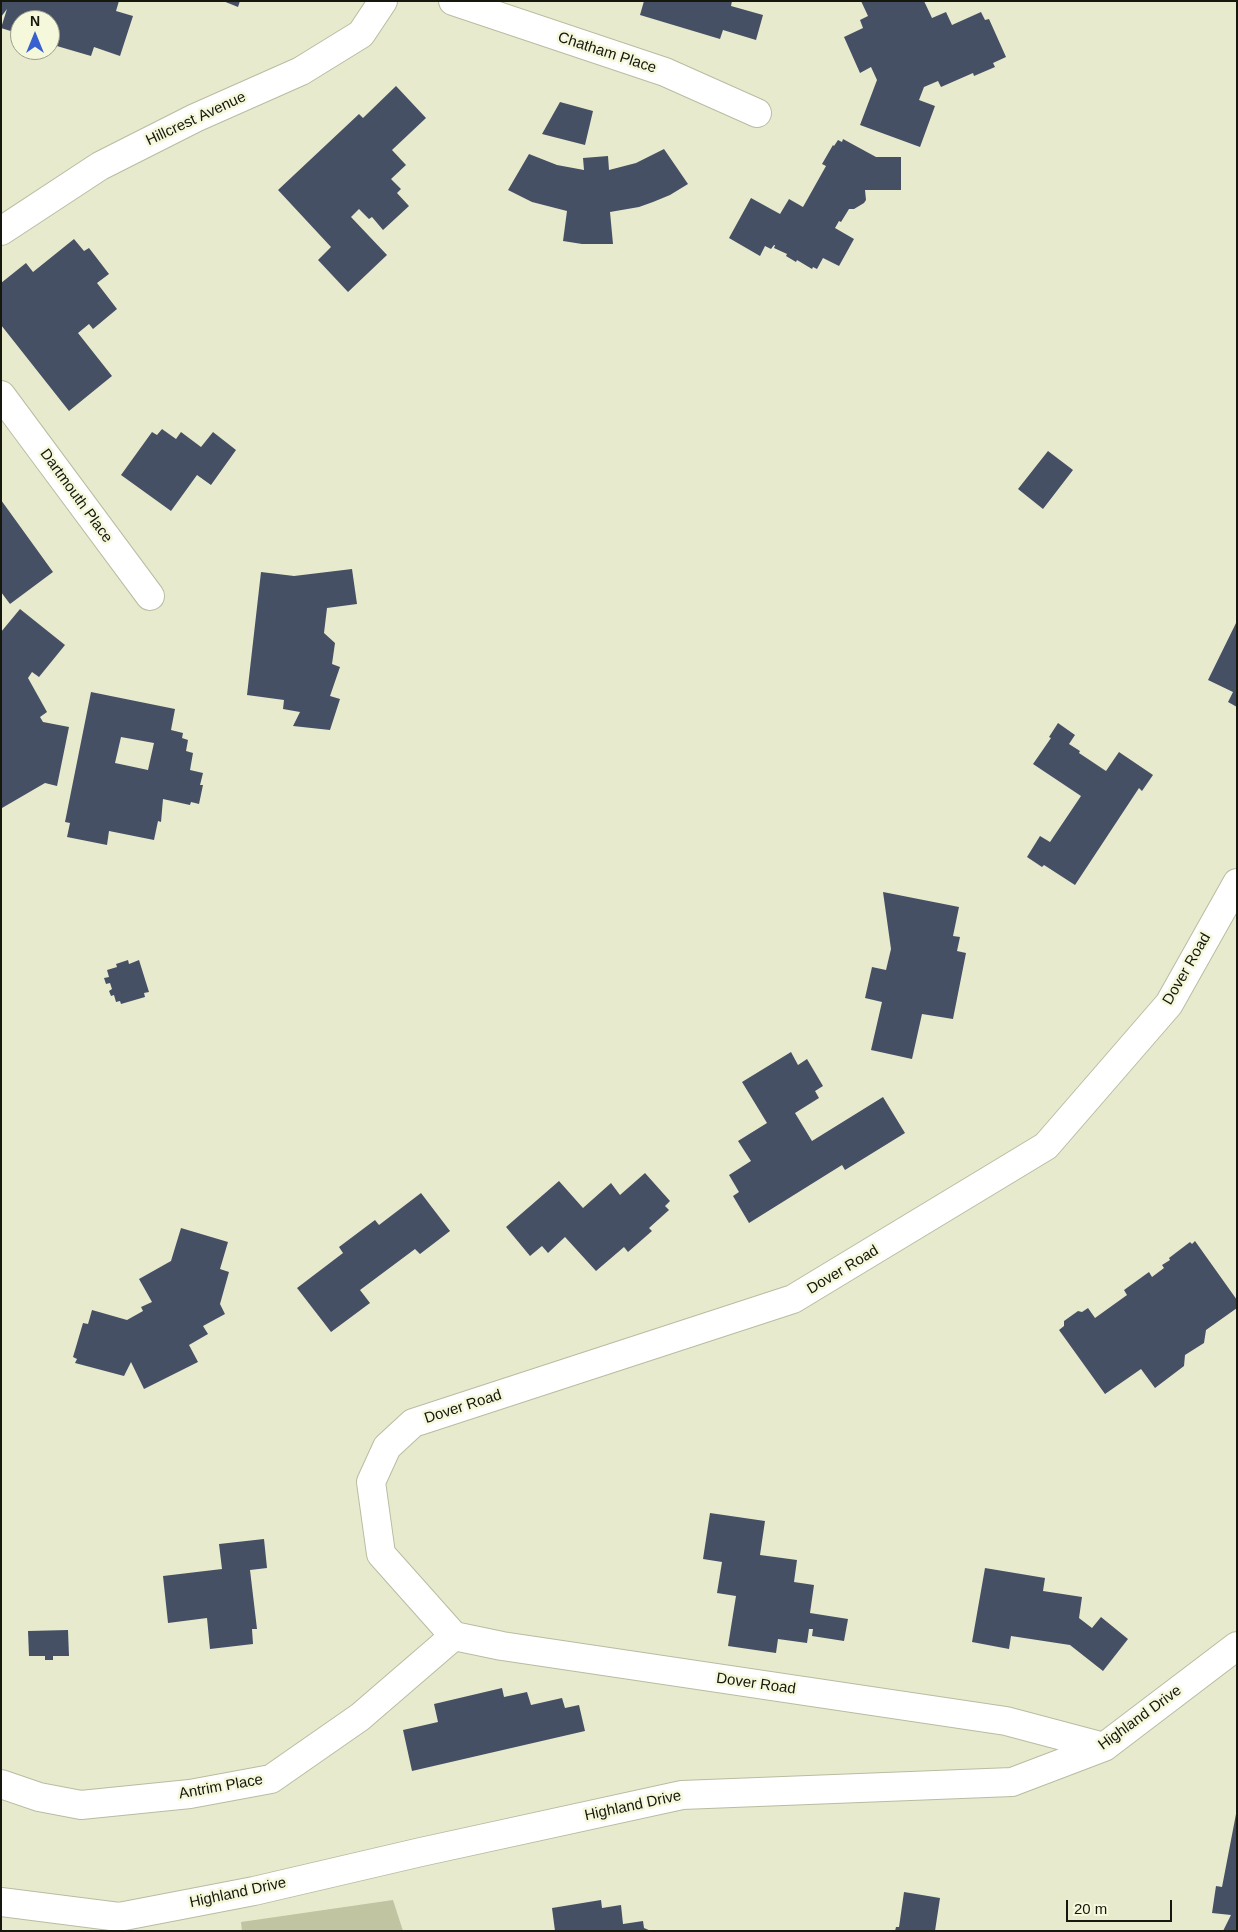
<!DOCTYPE html>
<html>
<head>
<meta charset="utf-8">
<style>
  body { margin:0 }
  #map { position:relative; width:1238px; height:1932px; overflow:hidden; background:#e8eace; font-family:Helvetica,sans-serif }
  canvas { display:block }
  .frame { position:absolute; inset:0; border:2px solid #16170d; pointer-events:none }
  .north { position:absolute; left:10px; top:10px; width:50px; height:50px; box-sizing:border-box; background:#f5f8db; border:1px solid #9c9e89; border-radius:50%; rotate:0deg; font-size:14px; font-weight:700; line-height:20px; text-align:center; color:#16170d }
  .north::after { content:''; display:block; margin:auto; width:18px; height:22px; background:#3760d0; clip-path:polygon(50% 0,100% 100%,50% 72%,0 100%) }
  .scale { position:absolute; left:1066px; top:1900px; width:106px; height:22px; box-sizing:border-box; border:2px solid #16170d; border-top:0; padding-left:6px; font-size:15px; line-height:18px; white-space:nowrap; color:#16170d; -webkit-text-stroke:4px #f5f8db; paint-order:stroke }
</style>
</head>
<body>
<div id="map">
<canvas width="1238" height="1932"></canvas>
<div class="frame"></div>
<div class="north">N</div>
<div class="scale">20 m</div>
</div>
<script>
const c = document.querySelector('canvas').getContext('2d');
c.lineJoin = 'round';
function fill(path, color) {
  c.fillStyle = color;
  c.fill(path, 'evenodd');
}
function poly(rows) {
  const path = new Path2D();
  for (const r of rows) {
    path.moveTo(r[0], r[1]);
    for (let i = 2; i < r.length; i += 2) path.lineTo(r[i], r[i + 1]);
  }
  return path;
}
function trace(path, color, width, dash) {
  c.strokeStyle = color;
  c.lineWidth = width;
  c.lineCap = dash ? 'butt' : 'round';
  c.setLineDash(dash || []);
  c.stroke(path);
}
function label(font, color, halo, rows, align = 'center') {
  c.font = font + ' Helvetica,sans-serif';
  c.lineWidth = 5;
  c.setLineDash([]);
  c.textBaseline = 'middle';
  c.strokeStyle = halo;
  c.fillStyle = color;
  for (const [text, x, y, turn = 0] of rows) {
    c.save();
    c.translate(x, y);
    c.rotate((+turn || 0) * Math.PI / 180);
    c.textAlign = isNaN(turn) ? turn : align;
    if (halo) c.strokeText(text, 0, 0);
    c.fillText(text, 0, 0);
    c.restore();
  }
}
fill(poly([
  [393,1900,403,1931,242,1931,241,1922]
]), '#c1c4a0');
fill(poly([
  [1,1,119,1,116,11,133,16,120,56,94,47,91,56,50,44,50,20,20,20,20,34,1,28,7,9,1,17],
  [223,1,240,1,238,7],
  [644,1,732,1,731,6,763,15,756,40,723,30,720,39,640,15],
  [861,1,924,1,932,18,946,12,952,25,981,12,985,20,989,19,1006,57,993,63,995,67,974,76,973,73,941,87,938,81,924,87,919,100,935,106,920,147,860,125,877,80,871,67,860,73,844,37,863,28,860,20,868,16],
  [396,86,426,118,392,150,406,165,391,179,401,189,397,193,409,206,383,230,372,217,369,219,359,209,351,217,387,255,348,292,318,260,331,247,278,190,359,114,363,118],
  [560,102,593,111,585,145,542,134],
  [843,139,876,157,901,157,901,190,865,190,866,200,864,203,854,209,849,209,841,222,839,221,835,228,854,239,839,266,823,258,817,269,813,267,812,269,797,260,796,262,786,256,787,254,774,248,775,245,774,245,771,249,765,246,760,256,729,238,751,198,780,214,789,199,803,207,826,166,822,164,833,145,834,146,838,140,842,142],
  [664,149,688,184,670,195,653,202,639,207,610,212,613,244,582,244,563,241,567,211,532,202,508,190,529,154,557,165,584,170,583,158,608,156,609,170,636,163],
  [74,239,84,251,89,248,109,274,97,283,117,309,93,329,89,324,78,333,112,376,69,411,1,325,1,283,26,263,33,272],
  [162,429,176,439,181,432,201,447,213,432,236,450,211,485,197,475,171,511,121,475,152,432,157,435],
  [1048,451,1073,470,1043,509,1018,489],
  [1,500,53,572,10,604,1,592],
  [352,569,357,604,327,608,324,633,335,643,332,664,340,667,330,696,340,699,330,730,293,726,300,712,283,709,284,700,247,695,261,572,294,576],
  [20,609,65,645,39,677,32,672,28,678,47,712,40,717,43,722,69,727,57,786,45,783,2,808,1,632],
  [1237,621,1237,707,1228,702,1233,692,1208,680],
  [91,692,175,709,171,730,183,733,182,738,188,740,186,751,193,753,190,770,203,773,200,785,203,785,199,804,191,802,190,805,163,799,161,822,158,821,154,840,109,831,107,845,67,837,70,823,65,822],
  [121,737,154,743,148,770,115,763],
  [1058,723,1075,735,1069,744,1080,751,1079,753,1106,771,1119,752,1153,775,1142,791,1139,788,1075,885,1044,865,1042,867,1027,857,1040,836,1050,842,1081,796,1033,764,1051,738,1049,737],
  [883,892,959,907,953,936,960,937,957,951,966,953,953,1019,922,1014,912,1059,871,1050,882,1002,865,998,872,967,886,970,891,949],
  [128,960,129,964,139,960,149,992,144,993,145,997,121,1004,120,1001,116,1002,114,995,111,996,109,991,112,989,110,983,106,984,104,978,109,977,107,970,117,967,116,964],
  [791,1052,798,1065,807,1059,823,1086,815,1091,819,1098,795,1113,812,1141,883,1097,905,1133,845,1170,842,1165,749,1223,733,1196,739,1192,729,1175,751,1161,738,1141,767,1123,742,1082],
  [645,1173,670,1201,665,1206,669,1210,649,1228,652,1231,628,1252,624,1247,596,1271,565,1237,548,1253,542,1246,530,1256,506,1227,559,1181,583,1208,611,1183,620,1195],
  [421,1193,450,1231,420,1254,415,1249,360,1290,370,1303,331,1332,297,1288,343,1253,339,1247,375,1220,379,1225],
  [181,1228,228,1242,220,1269,229,1272,220,1304,225,1314,203,1326,208,1334,189,1345,198,1362,144,1389,131,1362,124,1376,75,1363,77,1359,73,1357,83,1323,88,1324,92,1310,127,1320,143,1311,141,1307,152,1302,139,1279,171,1261],
  [1195,1241,1237,1300,1237,1308,1206,1330,1204,1343,1185,1355,1184,1366,1155,1388,1141,1369,1105,1394,1059,1330,1064,1326,1064,1321,1078,1311,1082,1312,1088,1308,1095,1318,1127,1295,1124,1290,1149,1272,1152,1277,1164,1268,1162,1265,1170,1260,1169,1258,1190,1242,1192,1244],
  [710,1513,765,1521,760,1555,797,1560,794,1582,814,1585,810,1613,848,1619,844,1641,812,1636,813,1629,809,1629,807,1643,778,1639,776,1653,728,1646,736,1596,717,1593,722,1562,703,1559],
  [264,1539,267,1568,250,1570,257,1629,252,1629,253,1644,210,1649,207,1618,168,1623,163,1576,222,1569,219,1544],
  [985,1568,1045,1578,1043,1591,1082,1597,1079,1618,1092,1628,1101,1617,1128,1639,1103,1671,1070,1645,1011,1636,1009,1649,972,1642],
  [68,1630,69,1656,53,1656,53,1660,45,1660,45,1656,29,1656,28,1631],
  [502,1688,504,1697,527,1692,531,1705,562,1698,565,1708,579,1705,585,1731,412,1771,403,1730,438,1722,434,1704],
  [1236,1814,1237,1931,1223,1931,1231,1915,1212,1913,1216,1886,1222,1887],
  [904,1892,940,1898,935,1931,895,1931,896,1927,899,1927],
  [601,1900,602,1908,621,1905,623,1924,643,1921,644,1928,651,1931,555,1931,552,1908]
]), '#465065');
const minor = poly([
  [453,1,665,72,757,113],
  [1,231,100,166,195,118,301,71,361,34,383,1],
  [1,395,150,596],
  [1104,1747,1006,1721,502,1646,454,1636,381,1554,371,1482,387,1447,413,1423,793,1299,1046,1146,1169,1004,1237,883],
  [1,1784,39,1797,81,1805,190,1794,271,1779,360,1717,454,1636],
  [1,1902,119,1917,254,1891,421,1852,682,1795,1012,1782,1104,1747,1237,1646]
]);
trace(minor, '#b9bca0', 30);
trace(minor, '#fff', 28);
label('15px', '#16170d', '#f5f8db', [
  ["Chatham Place",607,53,18],
  ["Hillcrest Avenue",196,119,-25],
  ["Dartmouth Place",76,496,54],
  ["Dover Road",1187,969,-60],
  ["Dover Road",843,1270,-31],
  ["Dover Road",463,1407,-18],
  ["Dover Road",756,1684,8],
  ["Highland Drive",1140,1718,-36],
  ["Antrim Place",221,1787,-10],
  ["Highland Drive",633,1806,-12],
  ["Highland Drive",238,1893,-12]
]);
</script>
</body>
</html>
